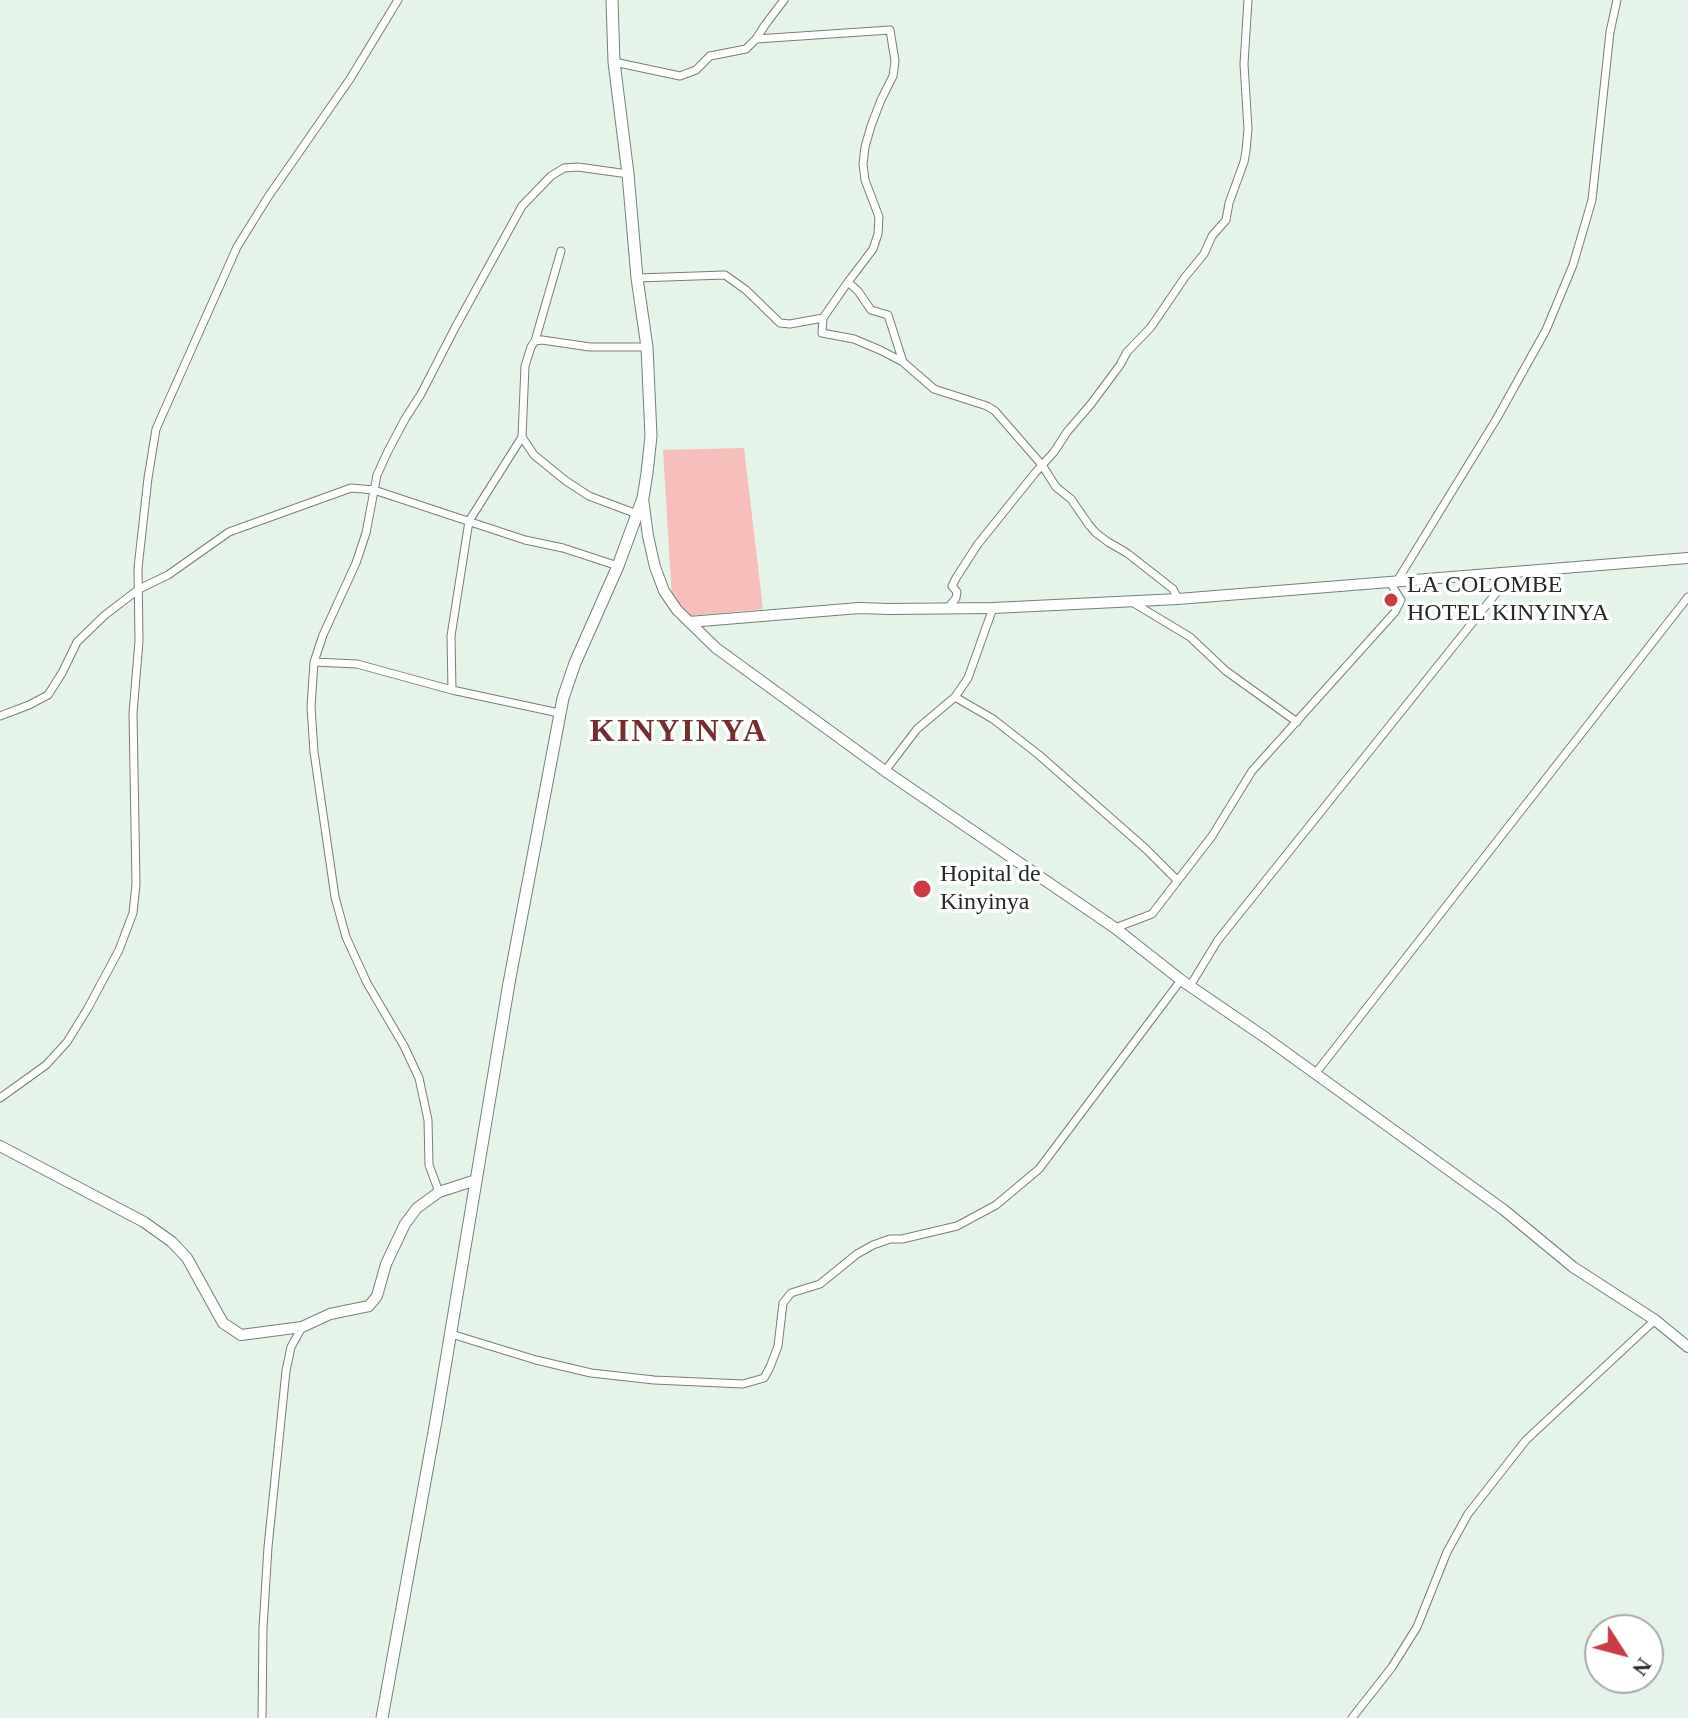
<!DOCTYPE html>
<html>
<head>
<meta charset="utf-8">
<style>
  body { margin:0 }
  #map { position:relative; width:1688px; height:1718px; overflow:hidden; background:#e5f3e8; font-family:"Times New Roman",serif }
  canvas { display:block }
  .north { position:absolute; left:1584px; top:1614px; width:80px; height:80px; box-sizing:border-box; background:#fff; border:2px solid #a8aaa9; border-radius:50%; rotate:126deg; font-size:22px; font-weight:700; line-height:32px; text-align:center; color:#252b27 }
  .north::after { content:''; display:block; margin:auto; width:28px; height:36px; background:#cb3b44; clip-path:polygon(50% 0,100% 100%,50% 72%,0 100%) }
</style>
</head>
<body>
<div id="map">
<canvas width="1688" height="1718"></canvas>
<div class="north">N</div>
</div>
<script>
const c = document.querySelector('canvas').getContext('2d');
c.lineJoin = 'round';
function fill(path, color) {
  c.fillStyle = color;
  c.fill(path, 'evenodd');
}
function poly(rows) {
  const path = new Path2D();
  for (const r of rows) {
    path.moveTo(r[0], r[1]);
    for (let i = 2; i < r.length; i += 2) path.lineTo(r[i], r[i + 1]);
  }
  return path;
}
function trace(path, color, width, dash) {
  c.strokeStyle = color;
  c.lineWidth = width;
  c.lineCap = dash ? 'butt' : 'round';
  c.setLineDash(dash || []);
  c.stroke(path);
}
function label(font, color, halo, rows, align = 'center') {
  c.font = font + ' "Times New Roman",serif';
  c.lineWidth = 7;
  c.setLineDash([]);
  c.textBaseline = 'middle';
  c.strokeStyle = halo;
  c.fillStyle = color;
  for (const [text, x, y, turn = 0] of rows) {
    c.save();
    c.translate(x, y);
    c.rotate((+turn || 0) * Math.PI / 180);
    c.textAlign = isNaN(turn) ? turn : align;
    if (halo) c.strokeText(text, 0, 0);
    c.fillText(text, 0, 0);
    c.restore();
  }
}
fill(poly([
  [744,448,763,609,690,616,672,599,663,450]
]), '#f7bfbc');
const street = poly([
  [756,39,890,30,895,61,893,76,881,100,871,126,865,147,863,164,865,180,879,217,878,234,873,249,848,282,858,291,871,310,888,315,903,362,934,389,987,406,995,411,1042,465,1056,487,1071,499,1089,525,1096,533,1108,542,1127,553,1173,589,1178,599],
  [614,62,680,76,696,70,710,56,746,49,756,39,765,25,784,0],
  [637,278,725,275,746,290,780,323,790,324,823,318],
  [848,282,823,318,822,333,854,339,880,350,903,362],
  [535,341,561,251],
  [522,437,534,455,566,481,589,496,637,514],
  [1397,581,1497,418,1546,330,1573,265,1592,200,1610,32,1617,0],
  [1132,602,1190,637,1226,671,1297,722],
  [948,608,956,598,957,592,952,586,956,578,978,544,1035,473,1054,452,1067,432,1091,404,1120,365,1127,352,1151,327,1185,277,1204,254,1212,236,1226,220,1229,203,1244,162,1246,151,1248,129,1244,64,1248,0],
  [314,662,357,664,452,690,559,713],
  [452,690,451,636,469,521,522,437,525,366,531,347,535,341,542,340,590,347,647,347],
  [955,697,993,719,1039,755,1146,849,1177,880],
  [0,716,29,705,48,695,62,673,77,642,105,615,139,589,168,575,229,532,351,488,374,490,525,540,563,548,618,566],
  [885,771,917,729,955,697,968,678,993,608],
  [1115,928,1152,914,1212,836,1252,771,1395,612,1401,600,1389,581],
  [1190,986,1218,940,1513,572],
  [1315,1074,1688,597],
  [0,1098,46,1065,67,1042,88,1008,119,950,133,913,136,884,133,713,139,641,138,568,148,478,156,429,237,247,268,197,350,79,398,0],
  [439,1192,429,1165,428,1120,419,1078,404,1046,367,983,346,937,335,897,314,752,311,707,314,662,323,635,356,563,366,533,377,475,388,451,405,419,421,394,456,326,522,206,551,176,564,168,578,167,628,174],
  [451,1334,536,1360,591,1373,654,1380,743,1384,764,1378,770,1367,778,1346,783,1303,791,1293,820,1284,857,1254,873,1245,890,1239,902,1239,957,1226,996,1205,1039,1169,1181,980],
  [262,1718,263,1628,268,1547,286,1371,291,1347,302,1327],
  [1352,1718,1392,1667,1417,1627,1447,1552,1468,1514,1526,1440,1655,1320]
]);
const secondary = poly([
  [643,499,648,536,655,567,664,591,677,610,716,648,885,771,1115,928,1181,980,1266,1038,1504,1210,1573,1267,1655,1320,1688,1347],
  [689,622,859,608,889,609,993,608,1178,599,1688,558],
  [0,1146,144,1222,172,1242,187,1258,223,1323,241,1335,302,1327,330,1314,369,1306,377,1296,386,1264,405,1224,417,1208,439,1192,476,1180]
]);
const primary = poly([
  [382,1718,436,1421,509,983,563,698,575,663,618,566,643,498,647,473,651,436,647,347,637,278,628,174,614,62,612,0]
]);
trace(street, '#748177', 9);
trace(secondary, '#748177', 12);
trace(primary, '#748177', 13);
trace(street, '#fff', 7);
trace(secondary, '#fff', 10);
trace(primary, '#fff', 11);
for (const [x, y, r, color] of [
  [1391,600,8,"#cb3b44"],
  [922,889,10,"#cb3b44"]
]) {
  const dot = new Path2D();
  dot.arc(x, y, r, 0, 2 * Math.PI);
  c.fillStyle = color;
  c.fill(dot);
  trace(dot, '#fff', 3);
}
label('24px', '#252b27', '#fff', [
  ["LA COLOMBE",1407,586],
  ["HOTEL KINYINYA",1407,614],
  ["Hopital de",940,875],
  ["Kinyinya",940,903]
], 'left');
c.letterSpacing = '2px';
label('bold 32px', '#752e2f', '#fff', [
  ["KINYINYA",679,733]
]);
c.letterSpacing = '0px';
</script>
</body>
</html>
